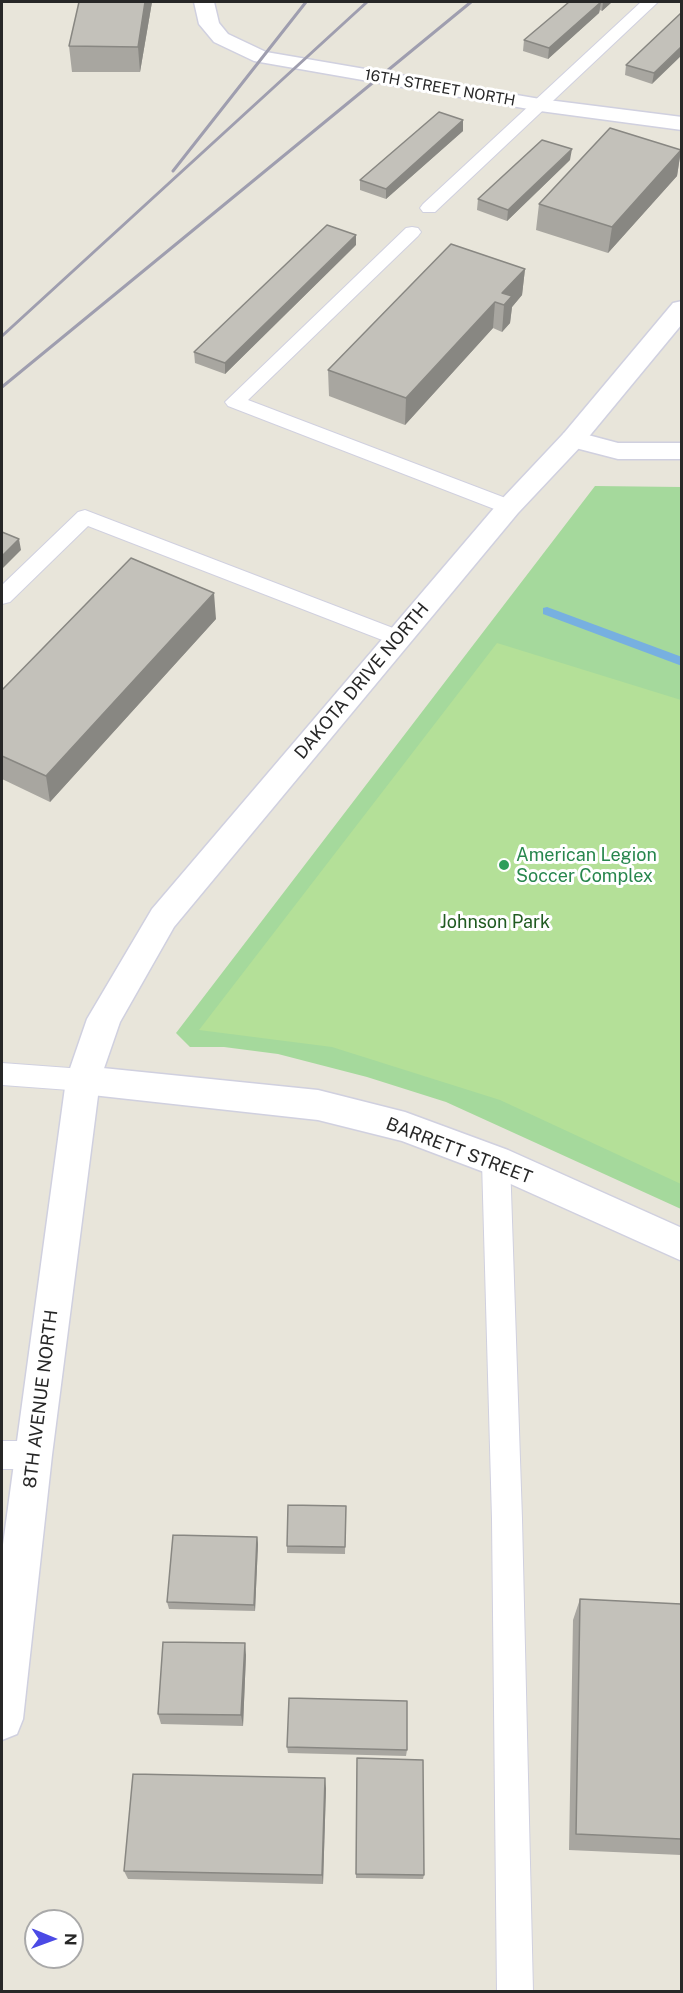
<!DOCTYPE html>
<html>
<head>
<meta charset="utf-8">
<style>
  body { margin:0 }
  #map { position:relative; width:683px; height:1993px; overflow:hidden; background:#e8e5da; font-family:"Public Sans",sans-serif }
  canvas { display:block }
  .frame { position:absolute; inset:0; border:3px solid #272727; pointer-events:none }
  .north { position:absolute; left:24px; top:1909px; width:60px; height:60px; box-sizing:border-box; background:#fff; border:2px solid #a9a9a9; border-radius:50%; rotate:91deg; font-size:16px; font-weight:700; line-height:24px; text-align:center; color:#272727 }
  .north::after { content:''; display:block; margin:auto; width:21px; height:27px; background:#4b4ae5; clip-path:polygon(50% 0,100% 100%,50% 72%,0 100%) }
</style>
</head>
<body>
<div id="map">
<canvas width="683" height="1993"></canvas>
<div class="frame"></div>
<div class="north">N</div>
</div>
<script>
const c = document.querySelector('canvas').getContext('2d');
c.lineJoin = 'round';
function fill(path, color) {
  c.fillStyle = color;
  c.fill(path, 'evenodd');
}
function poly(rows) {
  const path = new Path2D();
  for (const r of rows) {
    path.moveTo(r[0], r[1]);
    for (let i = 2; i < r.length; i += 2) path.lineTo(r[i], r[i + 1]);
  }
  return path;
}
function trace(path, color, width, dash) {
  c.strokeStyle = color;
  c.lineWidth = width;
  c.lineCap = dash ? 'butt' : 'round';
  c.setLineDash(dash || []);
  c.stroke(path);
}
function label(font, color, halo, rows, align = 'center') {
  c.font = font + ' "Public Sans",sans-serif';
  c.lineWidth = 6;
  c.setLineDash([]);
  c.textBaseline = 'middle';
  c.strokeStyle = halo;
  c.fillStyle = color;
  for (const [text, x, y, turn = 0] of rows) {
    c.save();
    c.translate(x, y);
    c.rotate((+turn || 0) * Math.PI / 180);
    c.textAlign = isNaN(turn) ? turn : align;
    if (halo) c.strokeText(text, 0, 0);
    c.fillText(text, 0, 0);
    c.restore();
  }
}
fill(poly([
  [595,486,681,487,681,1209,446,1102,367,1077,278,1054,224,1047,190,1047,176,1033]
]), '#a5d99c');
fill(poly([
  [497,643,681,700,681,1184,500,1100,332,1047,199,1030]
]), '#b4e098');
fill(poly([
  [547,607,682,657,682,666,543,614,543,608,547,607]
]), '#77b0e0');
const lane = poly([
  [641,2,658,2,435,212,423,212,420,208,423,204,641,2],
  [412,227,418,228,421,232,418,236,248,400,516,502,519,507,516,512,509,514,502,512,228,406,225,402,406,228,412,227],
  [85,510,406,633,409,638,406,643,398,646,390,643,88,526,10,602,2,604,2,585,78,512,85,510],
  [2,1063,83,1069,92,1072,96,1080,92,1088,83,1091,2,1085,2,1063],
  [496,1149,506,1153,510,1161,522,1519,533,1992,497,1992,492,1519,482,1161,486,1153,496,1149],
  [2,1441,33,1441,44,1445,48,1455,44,1465,33,1469,2,1469,2,1441]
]);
const street = poly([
  [194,2,214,2,219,23,228,34,266,52,540,99,682,117,682,130,540,111,254,61,214,42,199,24,194,2],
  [573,431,618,443,682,443,682,459,618,459,564,445,560,439,564,433,573,431],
  [83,1066,318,1090,405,1112,508,1150,682,1228,682,1261,484,1172,402,1141,318,1120,83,1094,71,1090,66,1080,71,1070,83,1066]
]);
const secondary = poly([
  [682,301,682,324,582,445,518,513,174,927,120,1022,100,1080,52,1455,23,1719,17,1734,2,1740,2,1552,66,1080,87,1019,152,909,500,501,564,433,673,303,682,301]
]);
trace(lane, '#d0d0df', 2);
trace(street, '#d0d0df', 3);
trace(secondary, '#d0d0df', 3);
fill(lane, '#fff');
fill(street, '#fff');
fill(secondary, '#fff');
trace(poly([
  [173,171,306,2],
  [2,336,367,2],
  [2,387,471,2]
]), '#9f9eaf', 3);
fill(poly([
  [152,2,140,72,72,72,69,46],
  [569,2,612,2,602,11,600,10,599,13,548,59,523,51,524,40],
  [681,13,652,84,625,75,626,65],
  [463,120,463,131,386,199,360,190,360,180],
  [681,150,677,176,608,253,536,230,539,204],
  [570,160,507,221,477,210,478,199],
  [356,245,225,374,195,363,194,352],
  [525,269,522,295,512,307,510,323,502,332,493,328,405,425,329,396,328,370],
  [216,619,50,802,2,779,2,690],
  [346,1506,345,1554,287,1553,287,1546],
  [257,1537,258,1544,255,1611,169,1609,167,1602],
  [580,1599,681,1604,681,1855,569,1850,573,1620],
  [246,1655,243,1726,161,1724,158,1714],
  [287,1747,407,1750,406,1756,288,1753],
  [357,1764,424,1875,423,1879,356,1878],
  [326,1788,323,1884,128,1879,124,1871]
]), '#a8a6a0');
fill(poly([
  [145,2,152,2,140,72,138,47],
  [601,2,599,13,548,59,549,48],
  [603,2,612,2,602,11],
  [681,47,681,56,652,84,654,73],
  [463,120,463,131,386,199,386,189],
  [572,149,570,160,507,221,508,210],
  [681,150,677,176,608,253,612,227],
  [356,235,356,245,225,374,225,363],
  [525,269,522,295,512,307,510,323,502,332,504,305,502,293],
  [495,302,493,328,405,425,406,398],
  [19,539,21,550,2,569,2,556],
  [214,593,216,619,50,802,46,776],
  [257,1537,258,1544,255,1611,254,1605],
  [245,1643,246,1655,243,1726,241,1715],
  [325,1778,326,1788,323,1884,322,1875]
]), '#888782');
const building = poly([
  [79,2,145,2,138,47,69,46,79,2],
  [569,2,601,2,549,48,524,40,569,2],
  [681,13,681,47,654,73,626,65,681,13],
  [439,112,463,120,386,189,360,180,439,112],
  [610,128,681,150,612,227,539,204,610,128],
  [542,140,572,149,508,210,478,199,542,140],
  [327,225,356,235,225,363,194,352,327,225],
  [451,244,525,269,502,293,512,296,504,305,495,302,406,398,328,370,451,244],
  [2,532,19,539,2,556,2,532],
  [131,558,214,593,46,776,2,756,2,690,131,558],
  [288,1505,346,1506,345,1547,287,1546,288,1505],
  [173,1535,257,1537,254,1605,167,1602,173,1535],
  [580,1599,681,1604,681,1839,576,1834,580,1599],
  [163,1642,245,1643,241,1715,158,1714,163,1642],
  [289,1698,407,1701,407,1750,287,1747,289,1698],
  [357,1758,423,1760,424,1875,356,1874,357,1758],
  [133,1774,325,1778,322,1875,124,1871,133,1774]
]);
fill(building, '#c3c1ba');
trace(building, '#888782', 1.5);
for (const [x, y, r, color] of [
  [504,865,6,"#2e9e5b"]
]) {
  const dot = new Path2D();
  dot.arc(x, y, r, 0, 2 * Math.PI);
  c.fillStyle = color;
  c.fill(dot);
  trace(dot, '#fff', 2);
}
label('15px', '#272727', '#fff', [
  ["16TH STREET NORTH",440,88,10]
]);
label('18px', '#272727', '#fff', [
  ["DAKOTA DRIVE NORTH",362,681,-50],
  ["BARRETT STREET",459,1151,21],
  ["8TH AVENUE NORTH",41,1399,-83]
]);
label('18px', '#27864d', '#fff', [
  ["American Legion",516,855],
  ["Soccer Complex",516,876]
], 'left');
label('18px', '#215b21', '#fff', [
  ["Johnson Park",495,922]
]);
</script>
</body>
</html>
